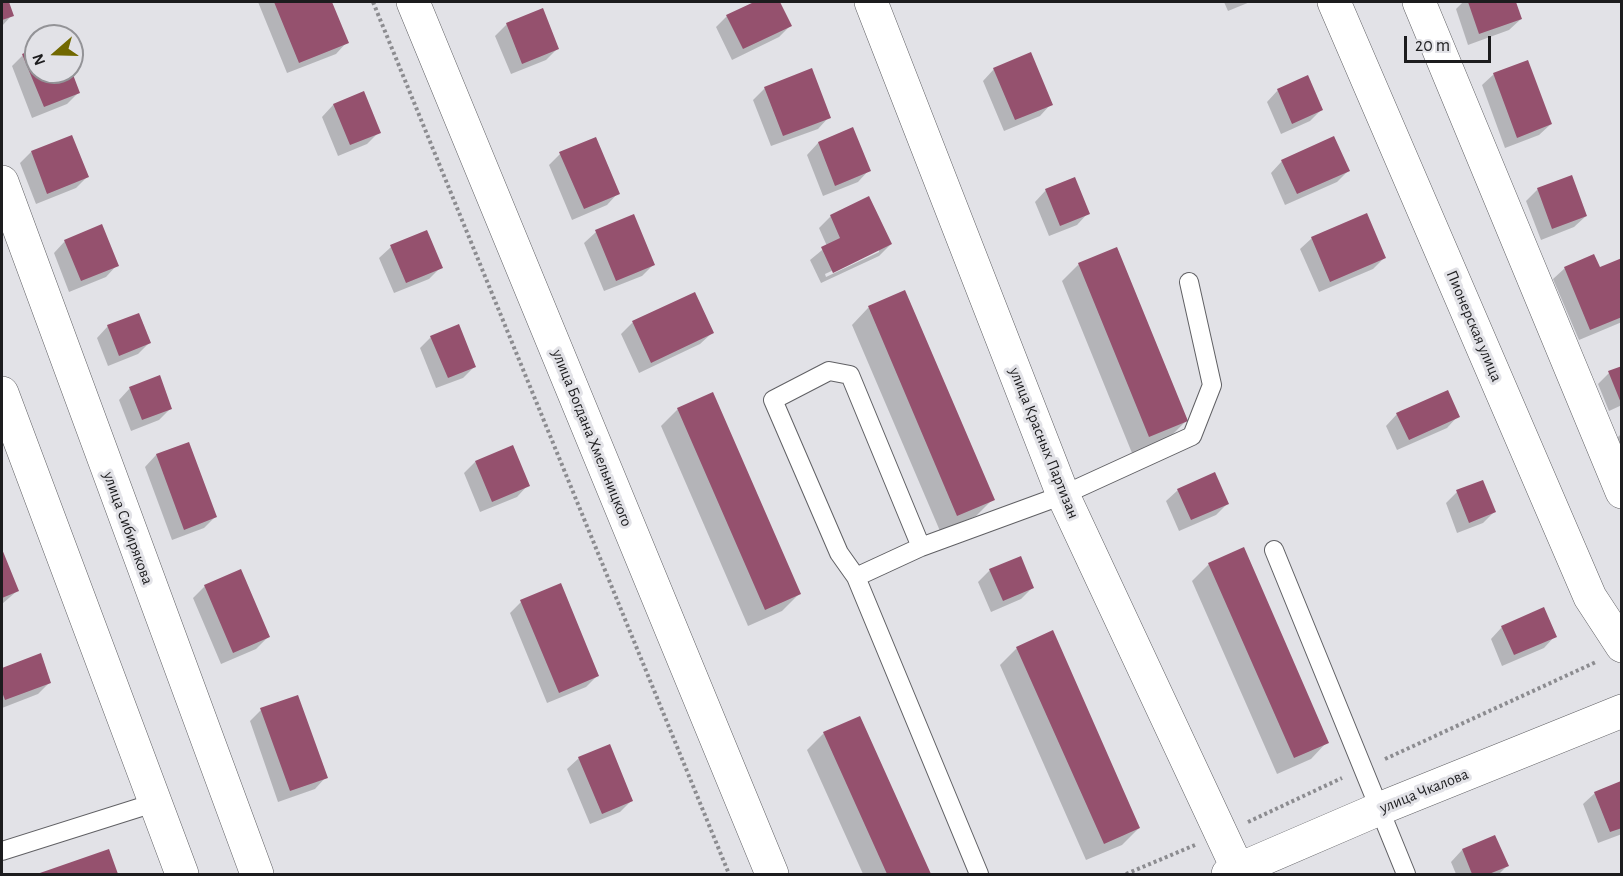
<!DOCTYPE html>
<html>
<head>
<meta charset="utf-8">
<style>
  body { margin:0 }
  #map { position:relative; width:1623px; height:876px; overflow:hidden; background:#e2e2e7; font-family:"Alegreya Sans",sans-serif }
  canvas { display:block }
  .frame { position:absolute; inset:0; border:3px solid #1c1c1e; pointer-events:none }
  .north { position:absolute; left:24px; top:24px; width:60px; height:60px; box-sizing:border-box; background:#e2e2e7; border:2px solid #939397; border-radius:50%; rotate:250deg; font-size:16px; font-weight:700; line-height:24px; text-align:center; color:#1c1c1e }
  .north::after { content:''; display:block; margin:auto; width:21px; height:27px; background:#716800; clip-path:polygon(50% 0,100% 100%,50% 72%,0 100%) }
  .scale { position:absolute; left:1404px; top:36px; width:87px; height:27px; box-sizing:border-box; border:3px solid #1c1c1e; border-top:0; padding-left:8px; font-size:18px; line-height:21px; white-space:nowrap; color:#1c1c1e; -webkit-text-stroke:4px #e2e2e7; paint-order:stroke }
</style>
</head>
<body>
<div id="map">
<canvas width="1623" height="876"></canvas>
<div class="frame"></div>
<div class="north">N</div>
<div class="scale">20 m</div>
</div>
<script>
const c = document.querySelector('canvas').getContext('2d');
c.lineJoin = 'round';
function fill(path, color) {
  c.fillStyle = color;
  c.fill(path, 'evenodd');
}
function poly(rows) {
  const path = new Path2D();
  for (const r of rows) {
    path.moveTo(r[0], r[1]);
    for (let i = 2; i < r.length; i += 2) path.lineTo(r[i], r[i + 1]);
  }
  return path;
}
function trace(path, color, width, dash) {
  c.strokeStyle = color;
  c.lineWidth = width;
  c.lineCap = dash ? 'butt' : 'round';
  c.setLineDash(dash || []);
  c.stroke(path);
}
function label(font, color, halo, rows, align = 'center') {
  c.font = font + ' "Alegreya Sans",sans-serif';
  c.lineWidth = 6;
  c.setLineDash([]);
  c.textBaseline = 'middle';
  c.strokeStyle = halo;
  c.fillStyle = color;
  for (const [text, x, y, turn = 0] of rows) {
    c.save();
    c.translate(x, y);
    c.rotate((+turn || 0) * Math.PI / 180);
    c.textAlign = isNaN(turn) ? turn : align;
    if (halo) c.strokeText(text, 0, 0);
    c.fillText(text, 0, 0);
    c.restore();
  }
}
fill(poly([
  [2,2,7,2,12,15,2,26],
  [258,2,331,2,347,42,336,54,287,73],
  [757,2,778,2,790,26,779,37,732,60,716,27,727,16],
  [1224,2,1250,2,1228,11],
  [1463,2,1514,2,1521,19,1509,30,1468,45,1456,9],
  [507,24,557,49,546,60,511,74,495,36],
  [36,50,36,72,70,72,78,93,67,104,32,118,12,66,23,55],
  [994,69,1051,104,1040,116,1004,131,983,81],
  [1494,74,1551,124,1539,135,1505,148,1482,85],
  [765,88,829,117,818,129,771,146,753,100],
  [1278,90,1322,109,1310,121,1281,134,1267,102],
  [363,93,379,132,367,144,338,156,322,117,333,105],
  [853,129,869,170,858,182,823,196,807,155,818,143],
  [31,152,87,177,76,188,36,204,20,163],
  [560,154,618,193,607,205,572,220,549,165],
  [1282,161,1348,171,1337,182,1285,205,1271,173],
  [1538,189,1586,216,1574,227,1541,240,1526,201],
  [1046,190,1088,213,1077,225,1049,236,1035,202],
  [633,216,653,265,642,276,604,291,584,243,596,232],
  [831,216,891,244,879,256,821,283,810,260,827,246,819,228],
  [879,249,879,252,826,277,825,274],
  [1312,238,1384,258,1373,269,1319,292,1300,249],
  [65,241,117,265,106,277,69,292,54,253],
  [391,247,441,267,429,279,394,293,379,258],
  [1622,260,1622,322,1579,340,1553,279,1565,268,1599,269],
  [1079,264,1186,421,1169,438,1132,453,1062,281],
  [904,292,993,499,976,516,940,531,852,325,868,308],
  [694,294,712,333,700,344,639,373,621,334,632,323],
  [108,326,149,343,138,354,108,366,97,338],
  [431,337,475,366,463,378,436,388,420,348],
  [1622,367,1622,405,1609,411,1598,384,1609,373],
  [130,388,171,408,159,420,131,431,119,400],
  [678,409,799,594,782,611,748,626,661,426],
  [1397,414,1458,416,1447,428,1397,450,1386,426],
  [1622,433,1622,454,1616,439],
  [188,444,215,517,204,528,172,540,145,467,156,455],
  [475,462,528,485,517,497,480,512,464,473],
  [1178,490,1228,503,1216,515,1179,531,1166,501],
  [1457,492,1494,512,1483,523,1457,533,1446,503],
  [2,553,17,591,2,604],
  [1209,564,1327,742,1311,759,1277,774,1192,581],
  [990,570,1033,587,1021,599,991,612,978,582],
  [240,571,268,637,256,649,221,664,193,598,205,586],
  [521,602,597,676,586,687,547,703,510,613],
  [1502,627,1555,636,1544,648,1502,666,1491,639],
  [1017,648,1139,828,1122,845,1086,860,1000,665],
  [40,655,50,682,38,694,2,708,2,670],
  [261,710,326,777,315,789,278,802,250,721],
  [859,718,930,874,863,874,807,750,824,733],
  [579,758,631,801,620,812,590,824,567,769],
  [1620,783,1622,834,1598,843,1583,804,1595,793],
  [1462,850,1507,866,1499,874,1456,874,1451,862],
  [108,851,117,874,40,874]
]), '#0003');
fill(poly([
  [2,2,9,2,14,16,2,20],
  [274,2,332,2,349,43,299,63],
  [754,2,780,2,792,26,743,49,726,15],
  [1468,2,1516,2,1522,19,1479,34],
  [543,8,559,49,522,64,506,23],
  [36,48,36,72,72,72,80,93,44,107,22,54],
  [1031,52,1053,105,1015,120,993,68],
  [1528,60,1552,124,1517,138,1493,73],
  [812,68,831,118,783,136,764,87],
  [1308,75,1323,110,1292,124,1277,89],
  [364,91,381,133,350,145,333,104],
  [853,127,871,171,835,186,818,142],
  [72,135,89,177,47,194,31,151],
  [1334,136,1350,171,1297,194,1281,160],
  [596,137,620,194,584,209,559,152],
  [1572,175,1587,216,1552,229,1537,188],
  [1075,177,1090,214,1060,226,1045,189],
  [869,196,892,244,833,273,821,247,840,238,830,215],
  [1367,213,1386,258,1330,282,1311,237],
  [634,214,655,265,616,281,595,230],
  [102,224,119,266,81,281,64,240],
  [427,230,443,268,406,283,390,245],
  [1117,247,1188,421,1149,437,1078,263],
  [1594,254,1600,267,1622,258,1622,317,1590,330,1564,267],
  [905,290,995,500,957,516,868,306],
  [695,292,714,333,651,363,632,321],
  [139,313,151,343,119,356,107,325],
  [459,324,476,367,448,378,430,336],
  [1622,366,1622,403,1621,403,1608,371],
  [160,375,172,409,142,420,129,387],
  [1448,390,1460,417,1409,440,1396,413],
  [713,392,801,594,765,610,677,408],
  [189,442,217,517,184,530,156,454],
  [513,445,530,486,492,502,475,461],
  [1215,472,1229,504,1191,520,1177,489],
  [1483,480,1496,512,1469,523,1456,490],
  [1244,547,1329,743,1294,758,1208,563],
  [2,549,19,591,2,598],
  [1021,556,1034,588,1003,601,989,569],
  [241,569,270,637,233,653,204,585],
  [561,583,599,676,559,693,520,600],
  [1544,607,1557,637,1514,655,1501,626],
  [1053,630,1140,828,1104,844,1016,647],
  [41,653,51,683,5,700,2,692,2,668],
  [298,695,328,778,290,791,260,708],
  [860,716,931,874,887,874,823,732],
  [610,744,633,801,602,814,578,757],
  [1621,781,1622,828,1610,832,1594,792],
  [1495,835,1509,866,1489,874,1472,874,1462,849],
  [109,849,118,874,37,874]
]), '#95516e');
const lane = poly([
  [921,547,850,375,829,371,773,400,839,553,856,577,979,874],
  [1274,550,1406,874],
  [856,577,921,547,1063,495,1192,436,1212,385,1189,282],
  [2,851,154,803]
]);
const street = poly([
  [413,2,772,874],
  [871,2,1063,495,1240,874],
  [1334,2,1590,597,1622,646],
  [1419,2,1622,492],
  [2,182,257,874],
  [2,393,182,874],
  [1228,874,1379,809,1622,711]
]);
trace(lane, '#606064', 20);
trace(street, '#606064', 34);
trace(poly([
  [373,2,729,874],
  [1385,759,1596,662],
  [1248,822,1342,778],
  [1126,874,1195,845]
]), '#8c8c90', 4, [3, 3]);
trace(lane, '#fff', 18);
trace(street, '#fff', 33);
label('16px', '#1c1c1e', '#e2e2e7', [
  ["Пионерская улица",1474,326,67],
  ["улица Богдана Хмельницкого",592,438,68],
  ["улица Красных Партизан",1044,443,68],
  ["улица Сибирякова",128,528,70],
  ["улица Чкалова",1424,791,-22]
]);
</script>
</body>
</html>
